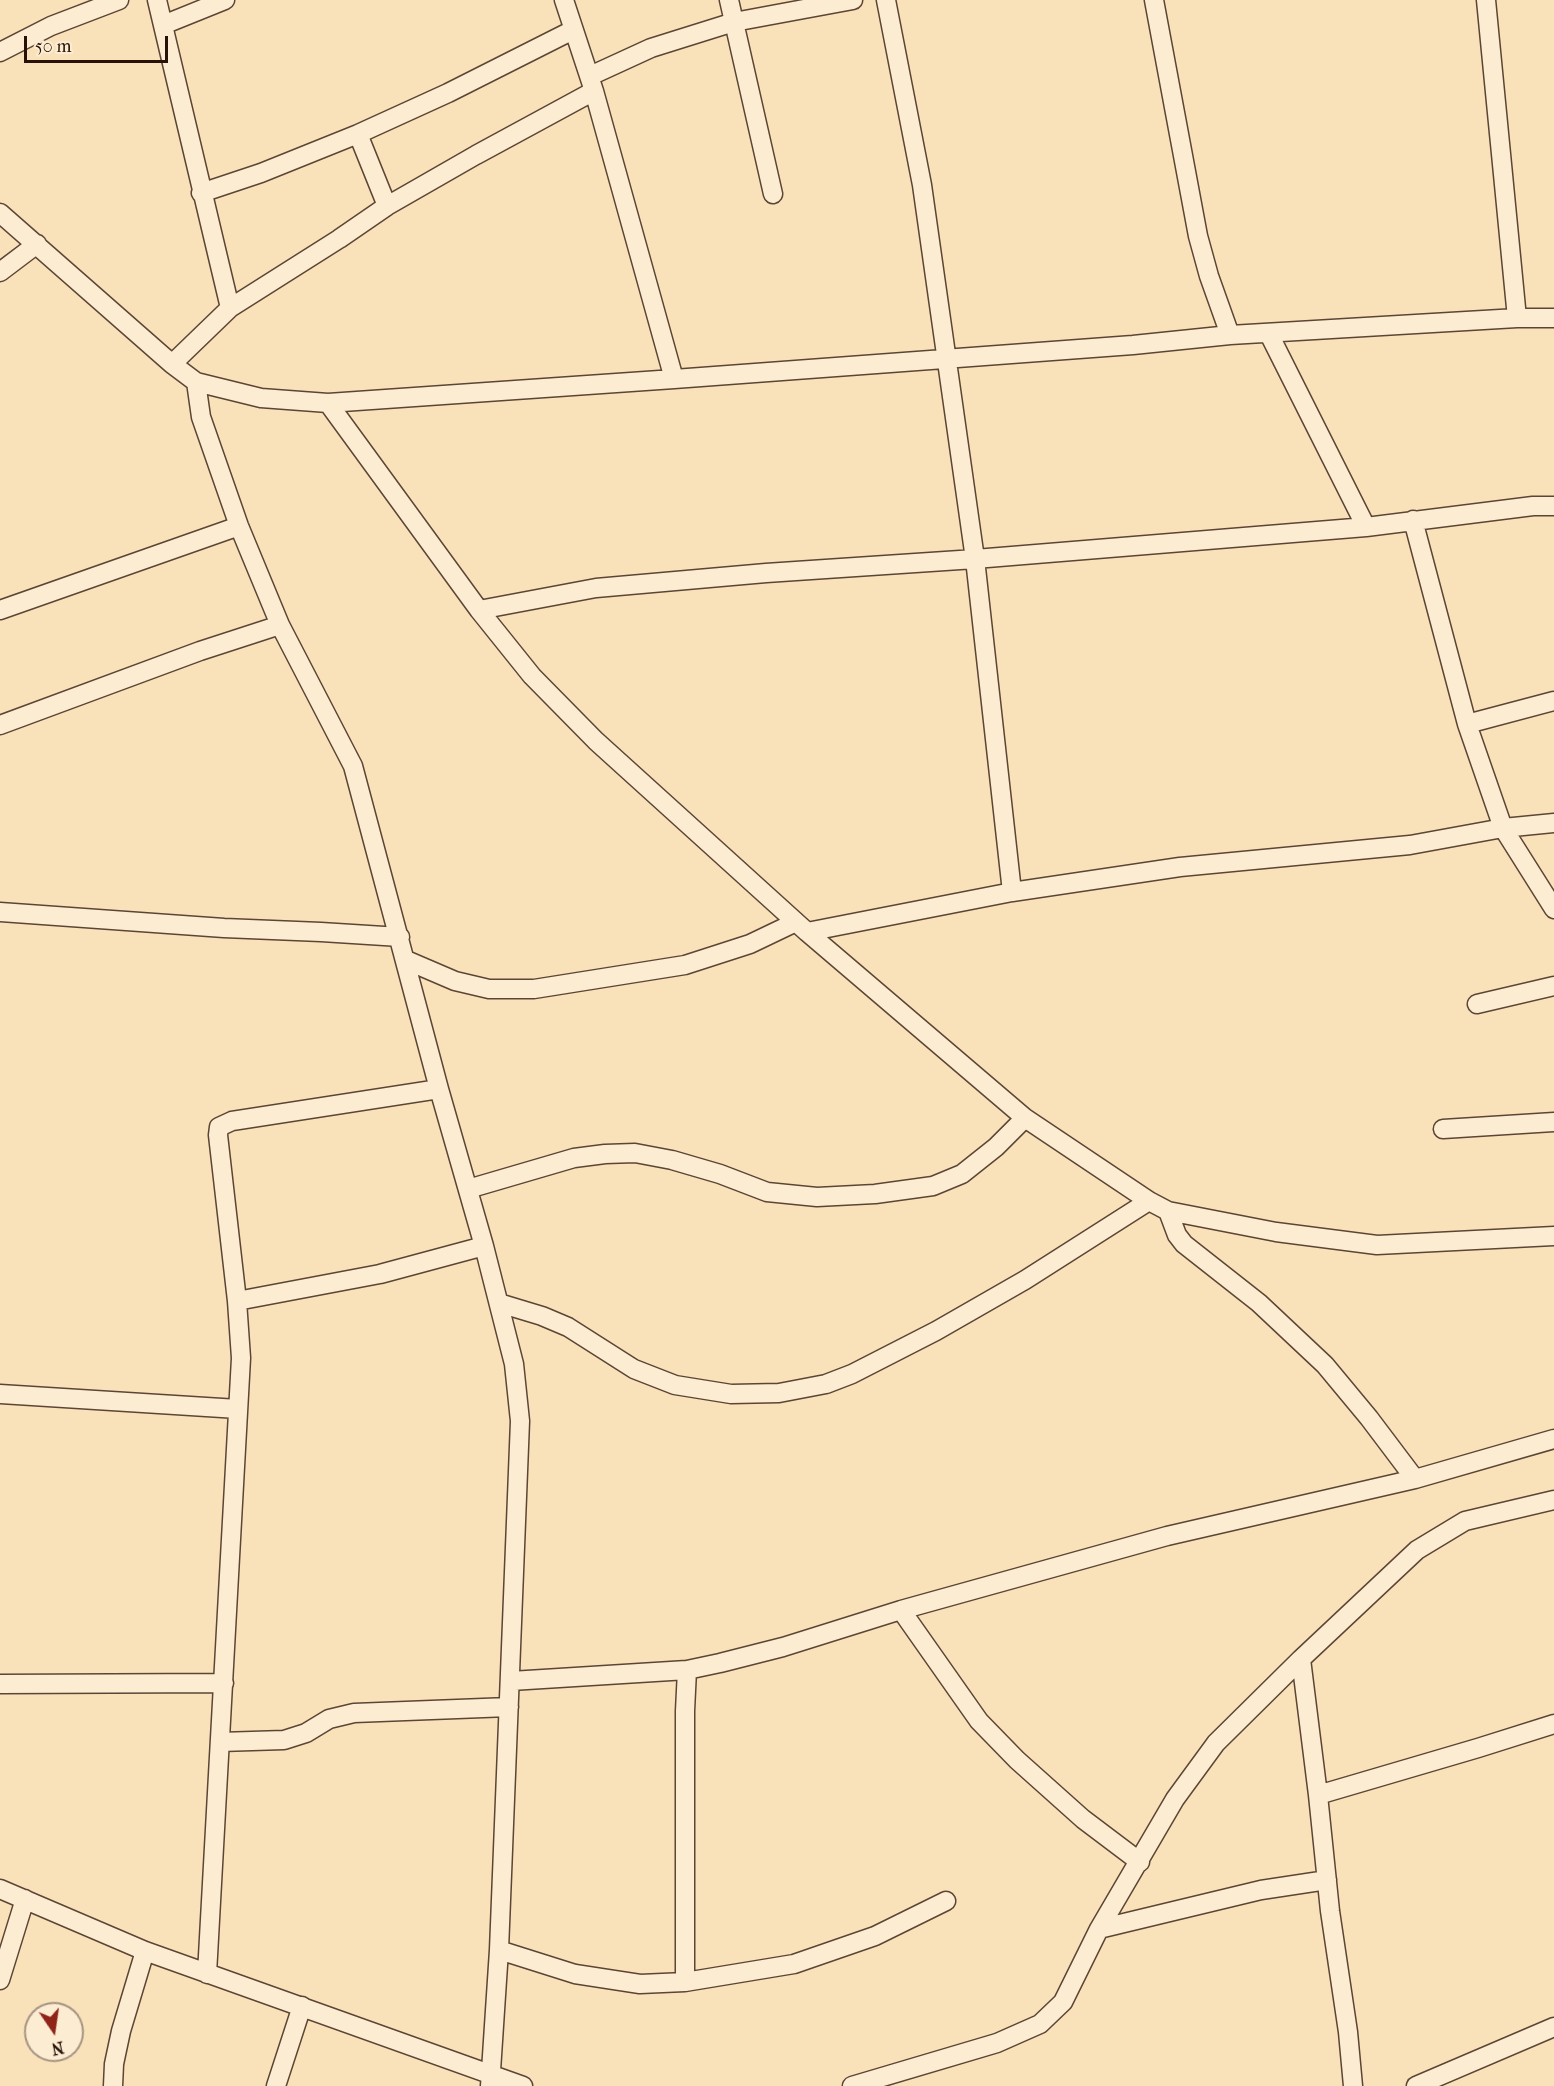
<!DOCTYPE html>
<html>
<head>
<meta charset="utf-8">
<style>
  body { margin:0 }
  #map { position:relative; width:1554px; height:2086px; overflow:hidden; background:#f9e2b9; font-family:"IM FELL French Canon",serif }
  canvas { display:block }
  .north { position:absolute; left:24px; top:2002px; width:60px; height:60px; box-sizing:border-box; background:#fbecd2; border:2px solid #a69482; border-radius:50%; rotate:167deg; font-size:16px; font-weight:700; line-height:24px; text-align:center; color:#271109 }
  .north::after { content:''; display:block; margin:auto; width:21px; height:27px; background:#8f2418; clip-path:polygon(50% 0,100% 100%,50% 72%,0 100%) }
  .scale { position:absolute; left:24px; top:36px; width:144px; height:27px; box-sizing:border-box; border:3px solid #271109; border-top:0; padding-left:8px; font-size:18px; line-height:21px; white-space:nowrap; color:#271109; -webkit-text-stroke:4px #fbecd2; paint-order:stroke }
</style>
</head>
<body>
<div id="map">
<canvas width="1554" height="2086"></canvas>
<div class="north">N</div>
<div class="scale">50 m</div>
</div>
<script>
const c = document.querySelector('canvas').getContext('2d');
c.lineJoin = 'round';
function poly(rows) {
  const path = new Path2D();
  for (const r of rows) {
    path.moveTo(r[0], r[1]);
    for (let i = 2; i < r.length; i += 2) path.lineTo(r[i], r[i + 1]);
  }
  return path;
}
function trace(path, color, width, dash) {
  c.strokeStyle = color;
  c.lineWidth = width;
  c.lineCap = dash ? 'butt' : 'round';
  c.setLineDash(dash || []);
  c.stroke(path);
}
const minor = poly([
  [157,0,230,308],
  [564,0,594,91,674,379],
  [729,0,773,194],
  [886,0,922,185,975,559,1012,892],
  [1154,0,1198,236,1209,276,1230,335],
  [1486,0,1517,318],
  [163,25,225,0],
  [0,52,51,26,119,0],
  [590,76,651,48,734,22,853,0],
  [358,134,387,206],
  [201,193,261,173,358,134,448,93,573,30],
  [0,213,172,364,196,382,261,398,328,403,674,379,1133,345,1230,335,1517,318,1554,318],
  [0,272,37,244],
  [1269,334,1366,527],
  [172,364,230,308,339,239,387,206,476,155,594,91],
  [196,382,201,417,239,526,280,625,353,766,439,1089,484,1246,514,1364,520,1421,499,1950,490,2086],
  [328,403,479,610,532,676,596,741,807,932,1025,1118,1149,1201,1168,1211,1276,1232,1377,1245,1554,1236],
  [1413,520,1467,724,1503,828,1554,909],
  [0,610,239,526],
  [479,610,596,588,766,573,975,559,1366,527,1533,506,1554,506],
  [1467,724,1554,701],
  [0,725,200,651,280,625],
  [0,912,224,928,321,932,400,937],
  [807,932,1012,892,1180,867,1410,845,1503,828,1554,823],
  [406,960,455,981,489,989,534,989,685,965,750,944,796,922],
  [1477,1004,1554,986],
  [1443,1129,1554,1122],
  [468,1189,574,1158,605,1154,635,1153,672,1160,720,1174,767,1192,817,1197,875,1194,933,1186,962,1174,996,1147,1025,1118],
  [1168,1211,1177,1235,1184,1244,1259,1303,1325,1365,1369,1418,1415,1479],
  [237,1301,380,1274,484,1246],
  [499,1303,542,1316,568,1327,634,1369,675,1385,731,1394,779,1393,826,1384,852,1374,936,1331,1025,1280,1149,1201],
  [0,1394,238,1409],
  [901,1610,979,1721,1017,1760,1083,1819,1140,1862],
  [1301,1659,1318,1795,1330,1911,1348,2032,1353,2086],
  [511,1681,687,1670,720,1663,783,1647,901,1610,1167,1536,1415,1479,1554,1439],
  [0,1684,224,1683],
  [220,1742,284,1740,306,1733,329,1719,354,1713,509,1707],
  [1318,1795,1478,1748,1554,1724],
  [0,1889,145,1951,523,2086],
  [1099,1929,1261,1890,1327,1880],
  [499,1950,575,1974,640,1984,685,1982,794,1964,875,1936,946,1901],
  [207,1974,241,1358,237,1301,218,1135,219,1127,232,1121,439,1089],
  [0,1980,25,1899],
  [685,1982,685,1711,687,1670],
  [113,2086,114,2064,121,2031,145,1951],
  [276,2086,302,2006],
  [852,2086,997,2043,1040,2024,1063,2002,1099,1929,1175,1799,1216,1743,1301,1659,1417,1550,1465,1521,1554,1500],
  [1416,2086,1554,2027]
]);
trace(minor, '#5c4535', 21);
trace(minor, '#fbecd2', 18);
</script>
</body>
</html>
